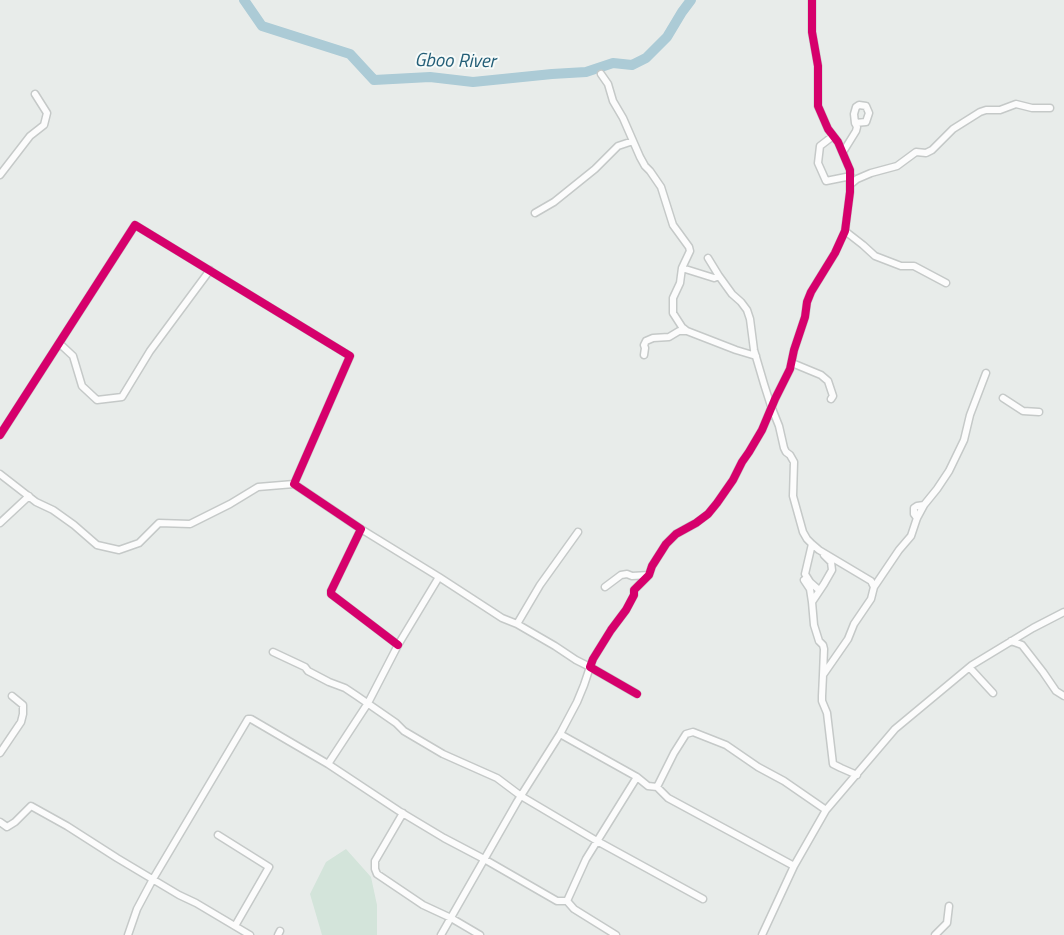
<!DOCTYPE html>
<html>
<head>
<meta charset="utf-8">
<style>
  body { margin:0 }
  canvas { display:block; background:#e8ecea }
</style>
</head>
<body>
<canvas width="1064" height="935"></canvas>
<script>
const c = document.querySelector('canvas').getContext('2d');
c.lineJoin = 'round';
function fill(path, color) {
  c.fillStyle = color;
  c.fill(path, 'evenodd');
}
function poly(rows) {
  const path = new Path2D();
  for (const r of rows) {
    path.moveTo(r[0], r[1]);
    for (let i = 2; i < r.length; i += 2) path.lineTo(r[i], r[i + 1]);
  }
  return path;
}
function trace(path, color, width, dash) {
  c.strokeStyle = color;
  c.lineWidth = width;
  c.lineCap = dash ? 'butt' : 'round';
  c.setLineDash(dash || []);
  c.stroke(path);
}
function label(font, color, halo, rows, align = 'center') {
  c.font = font + ' "Titillium Web",sans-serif';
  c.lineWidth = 4;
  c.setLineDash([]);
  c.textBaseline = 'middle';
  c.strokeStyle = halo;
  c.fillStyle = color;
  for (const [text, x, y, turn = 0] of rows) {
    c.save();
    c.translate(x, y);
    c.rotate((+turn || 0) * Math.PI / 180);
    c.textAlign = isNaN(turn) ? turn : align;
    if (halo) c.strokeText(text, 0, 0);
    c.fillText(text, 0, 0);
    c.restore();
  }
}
fill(poly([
  [346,849,371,877,377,905,377,935,322,935,310,894,326,862]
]), '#d3e4da');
trace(poly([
  [244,0,262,26,350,54,374,80,430,77,473,82,552,74,586,72,613,63,632,65,646,58,667,37,682,12,691,0]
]), '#accbd6', 10);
const street = poly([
  [601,74,608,84,613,101,623,118,640,157,645,166,650,171,661,187,673,225,689,247,690,251,682,268,680,283,673,298,673,313,682,327,687,331],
  [833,136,820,146,818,163,826,181,851,176],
  [843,152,856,131,857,127,855,123,854,114,856,107,859,105,866,106,869,113,866,122,855,123],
  [0,175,30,136,44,125,47,113,35,94],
  [851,184,857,179,871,173,897,166,916,152,926,153,932,150,953,129,980,112,986,110,1000,110,1016,104,1032,108,1050,108],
  [535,213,554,202,595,169,618,146,633,141],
  [845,231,863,245,875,256,901,266,914,266,946,283],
  [708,258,719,276],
  [682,268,714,278,719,276,732,294,741,302,747,310,750,319,754,350,764,384,771,406,779,426,784,448,786,452,790,455,794,462,793,496,803,532,807,539,812,544,819,550,871,581,874,587,871,599,854,624,848,639,823,675,822,696,822,701,827,713,833,764,841,768,857,775],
  [59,343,73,356,82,386,97,400,122,397,150,351,210,270],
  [644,355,645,348,644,345,646,341,653,338,669,337,679,331,687,331,736,350,756,356],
  [792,363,821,375,828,381,833,396,831,399],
  [1003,398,1023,411,1039,412],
  [0,435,135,225,350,356,294,484,361,529,331,591,331,594,398,645],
  [0,474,36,502,53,510,74,525,97,545,119,550,139,543,159,523,190,524,230,504,258,487,294,484],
  [917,518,914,514,914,508,917,506,924,505],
  [0,523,29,496],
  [361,529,439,577,502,618,517,624,540,585,578,532],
  [812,544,805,574,810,582,819,590],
  [804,580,810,589,812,602],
  [605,587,621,575,627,574,632,576,649,575],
  [874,587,899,550,911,536,917,518,924,505,937,489,949,471,964,440,970,415,986,373],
  [1011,641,1022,645,1043,672,1056,691,1064,696],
  [273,652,305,667,308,671,329,682,345,688,357,696,396,723,404,731,443,754,497,778,521,796,597,841,703,899],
  [970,668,993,693],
  [823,675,824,649,823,645,819,641,814,625,812,602,824,584,832,570,831,562,824,555],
  [637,694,590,667,593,659,611,630,626,610,634,595,634,590,649,575,652,566,666,544,676,534,696,523,708,514,717,503,733,480,742,462,749,452,762,430,775,399,790,369,794,350,805,317,807,302,811,292,835,253,845,231,850,192,850,170,838,142,828,129,818,106,818,66,812,32,812,0],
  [560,734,637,777],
  [0,753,21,722,23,714,23,705,12,696],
  [328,764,368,703,398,645,439,577],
  [657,787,668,798,794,866],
  [403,813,375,861,375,869,377,874,423,905,451,918,480,935],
  [0,822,7,827,15,822,31,806,67,826,117,858,179,895,196,903,250,935],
  [218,835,269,867,235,926],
  [128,935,137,909,153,879,248,719,251,719,328,764,399,811,444,838,484,859,557,901,567,901],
  [278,935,280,931],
  [441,935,517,802,560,734,577,702,584,685,590,667,576,660,555,646,517,624],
  [616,935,574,909,567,901,586,859,637,777,648,786,657,787,674,753,686,734,693,732,726,745,758,767,784,781,826,810],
  [762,935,794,866,826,810,895,729,972,665,1033,628,1064,612],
  [935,935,947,923,949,906]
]);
trace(street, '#c5c9c8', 9);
trace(street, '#fcfcfc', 6);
trace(poly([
  [0,435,135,225,350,356,294,484,361,529,331,591,331,594,398,645],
  [637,694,590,667,593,659,611,630,626,610,634,595,634,590,649,575,652,566,666,544,676,534,696,523,708,514,717,503,733,480,742,462,749,452,762,430,775,399,790,369,794,350,805,317,807,302,811,292,835,253,845,231,850,192,850,170,838,142,828,129,818,106,818,66,812,32,812,0]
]), '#d6006c', 8);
label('italic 19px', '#235e77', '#f6faf9', [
  ["Gboo River",455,62,1]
]);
</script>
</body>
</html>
